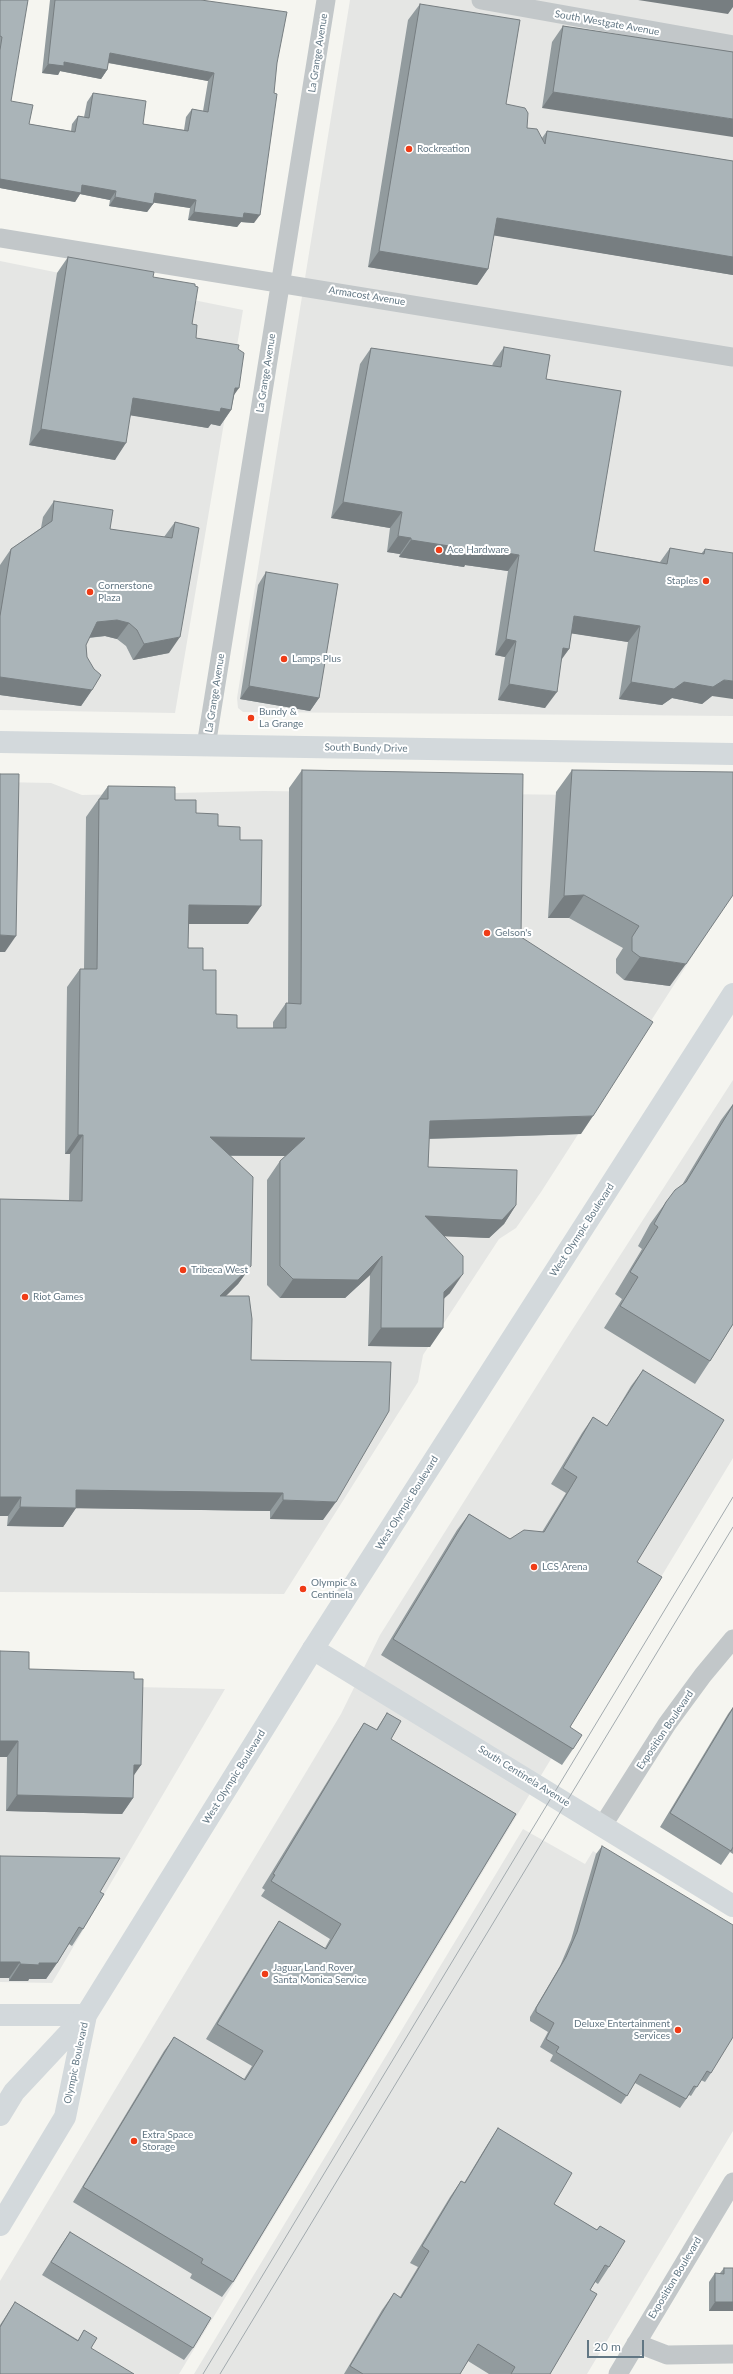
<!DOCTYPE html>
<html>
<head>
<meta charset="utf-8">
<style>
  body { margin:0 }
  #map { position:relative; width:733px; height:2374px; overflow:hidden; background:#f5f5f0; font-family:Lato,sans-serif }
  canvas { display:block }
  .scale { position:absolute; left:587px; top:2340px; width:57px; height:18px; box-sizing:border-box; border:2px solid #627784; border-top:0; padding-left:5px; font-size:12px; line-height:14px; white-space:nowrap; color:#627784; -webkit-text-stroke:3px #fff; paint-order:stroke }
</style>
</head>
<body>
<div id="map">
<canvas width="733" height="2374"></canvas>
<div class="scale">20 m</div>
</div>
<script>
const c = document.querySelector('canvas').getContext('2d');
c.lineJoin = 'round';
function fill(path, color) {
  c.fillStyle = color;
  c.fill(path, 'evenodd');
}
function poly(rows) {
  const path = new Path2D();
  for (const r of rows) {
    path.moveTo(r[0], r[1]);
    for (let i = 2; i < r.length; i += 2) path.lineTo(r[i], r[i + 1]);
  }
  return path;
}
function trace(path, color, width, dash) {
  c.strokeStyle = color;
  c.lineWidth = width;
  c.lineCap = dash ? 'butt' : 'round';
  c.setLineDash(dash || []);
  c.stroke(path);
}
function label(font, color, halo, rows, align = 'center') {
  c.font = font + ' Lato,sans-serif';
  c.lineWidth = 4;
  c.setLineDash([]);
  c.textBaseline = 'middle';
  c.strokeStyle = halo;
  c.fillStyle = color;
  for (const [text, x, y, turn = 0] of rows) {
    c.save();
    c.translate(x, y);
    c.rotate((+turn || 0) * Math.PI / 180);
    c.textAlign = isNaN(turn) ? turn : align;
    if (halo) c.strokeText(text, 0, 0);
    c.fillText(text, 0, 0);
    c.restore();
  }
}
fill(poly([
  [350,0,733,0,733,716,243,712,238,708,237,698],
  [0,261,243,310,175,713,0,710],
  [0,782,51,783,82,795,264,791,733,797,733,893,541,1192,516,1228,499,1239,423,1355,418,1382,284,1594,0,1592],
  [733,1080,733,1458,179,2374,0,2374,0,2281,341,1714,380,1635,565,1341],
  [0,1684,225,1689,52,1983,0,1982],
  [523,1829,585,1864,593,1851,733,1937,733,2131,587,2374,194,2374]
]), '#e5e6e4');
trace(poly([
  [481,0,733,45],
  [0,238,733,357],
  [206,746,326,0],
  [603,1825,667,1724,703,1675,733,1639],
  [636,2343,667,2355,733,2354],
  [618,2374,733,2182]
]), '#c2c7c9', 19);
trace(poly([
  [0,742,733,754],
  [313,1649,733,1906],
  [0,2015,86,2015]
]), '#d3d9dc', 22);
trace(poly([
  [0,2115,14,2092,86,2015,313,1649,733,994],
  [0,2225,65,2117,86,2015]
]), '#d3d9dc', 22);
trace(poly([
  [203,2374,733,1497],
  [220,2374,733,1527]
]), '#a2aaae', 1);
fill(poly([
  [0,0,11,101,29,124,71,131,72,124,78,116,84,117,87,102,93,93,143,124,184,130,186,117,192,109,203,111,208,81,108,63,107,70,101,79,60,71,58,75,42,73,50,0,201,0,277,63,254,223,241,222,237,227,188,220,190,208,154,202,153,204,147,212,109,206,110,200,80,194,75,202,0,188],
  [420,4,506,104,527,128,542,138,547,131,733,161,733,275,494,235,488,269,477,285,368,267,408,20],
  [563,26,733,52,542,108,552,42],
  [68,257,153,277,196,338,234,396,231,410,220,426,211,424,208,428,131,415,115,460,29,445,57,273],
  [504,347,546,379,594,551,660,562,670,548,701,554,705,549,712,696,702,704,672,698,662,705,619,699,628,642,571,633,569,649,562,659,545,708,498,700,505,657,495,655,508,571,465,565,464,567,399,557,400,554,387,552,390,528,331,518,360,364,371,348,492,366,493,363],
  [54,501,110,529,164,537,175,522,169,653,133,660,126,646,117,639,105,636,89,638,86,645,87,657,92,690,81,706,0,695,0,565,11,549,41,528,43,517],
  [266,572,319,698,310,711,240,699,258,585],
  [302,770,521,937,581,1134,429,1139,428,1167,516,1205,504,1224,489,1238,444,1236,450,1293,444,1298,430,1347,368,1346,370,1275,345,1298,280,1298,267,1285,267,1180,280,1161,286,1156,230,1156,251,1266,238,1284,226,1296,251,1360,323,1520,270,1519,270,1511,76,1508,63,1527,7,1526,8,1516,0,1516,0,1199,69,1200,70,1154,65,1154,67,987,80,969,84,969,86,817,108,786,175,800,240,840,248,924,188,924,188,948,203,970,216,1014,237,1028,273,1028,273,1022,286,1003,288,1003,289,788],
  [572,770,670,986,624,980,616,973,616,959,623,948,569,918,548,918,556,792],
  [733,1104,733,1324,710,1361,695,1384,604,1328,622,1299,615,1294,642,1249,638,1246,650,1224,666,1202,682,1185,721,1120],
  [643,1370,637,1562,570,1727,573,1749,562,1765,381,1655,457,1530,469,1514,510,1539,542,1532,566,1493,551,1484,582,1433,593,1417,607,1426,631,1386],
  [0,1651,29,1669,134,1679,141,1765,133,1775,133,1798,122,1814,6,1811,7,1757,0,1757],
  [733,1707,733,1854,730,1852,721,1865,660,1827,728,1714],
  [387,1713,391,1739,516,1814,233,2282,222,2297,190,2278,192,2274,73,2202,164,2051,174,2037,244,2079,252,2066,206,2039,269,1936,279,1921,325,1948,330,1939,261,1896,265,1890,262,1888,354,1738,364,1723,376,1730],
  [602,1846,711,2073,705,2082,701,2080,691,2096,689,2095,680,2108,635,2083,621,2104,550,2061,553,2055,540,2047,548,2032,530,2021,530,2017,560,1966,571,1940,596,1854],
  [0,1856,100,1892,83,1929,72,1946,69,1944,57,1963,46,1979,29,1979,28,1981,9,1981,9,1978,0,1978],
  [498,2128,554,2204,597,2230,600,2226,609,2267,598,2284,595,2282,590,2290,550,2374,489,2374,468,2361,460,2374,344,2374,382,2310,394,2293,400,2297,418,2267,410,2263,450,2197,461,2181,464,2183,487,2145],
  [70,2232,193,2348,184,2360,42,2275,61,2245],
  [724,2268,733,2268,733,2311,709,2311,709,2282,715,2273,720,2273],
  [15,2302,78,2340,84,2330,91,2348,0,2374,0,2325]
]), '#929b9e');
fill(poly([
  [638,0,733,0,733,7,728,14],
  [110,53,214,73,208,81,104,62],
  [64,62,107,70,101,79,60,71,58,75,42,73,48,64],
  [553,92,733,119,733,137,542,108],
  [0,179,82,185,116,191,110,200,80,194,75,202,0,188],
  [155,193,196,200,190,208,149,202],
  [115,197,153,204,147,212,109,206],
  [194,212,244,213,260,215,254,223,241,222,237,227,188,220],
  [497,218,733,257,733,275,485,234],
  [379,251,488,269,477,285,368,267],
  [235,388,239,388,227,405],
  [133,398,221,408,231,410,220,426,211,424,208,428,122,414],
  [41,429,126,443,115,460,29,445],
  [343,502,402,512,390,528,331,518],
  [398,536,411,538,400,554,387,552],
  [411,540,475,548,519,555,508,571,465,565,464,567,399,557],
  [574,616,640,626,628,642,562,632],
  [117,620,129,623,117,639,105,636,85,638,97,622],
  [180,637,169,653,133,660,144,644],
  [506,639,516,641,505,657,495,655],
  [563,648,569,649,557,665],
  [0,677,92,690,81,706,0,695],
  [724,680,733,681,733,699,712,696,702,704,672,698,662,705,619,699,631,682,684,682],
  [509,684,557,692,545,708,498,700],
  [249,686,319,698,310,711,240,699],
  [584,895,569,918,548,918,564,896],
  [189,905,261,906,248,924,176,924],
  [0,935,16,936,5,952,0,952],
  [640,957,686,964,670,986,624,980],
  [593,1116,581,1134,417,1139,430,1121],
  [78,1135,83,1135,70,1154,65,1154],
  [210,1137,305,1138,292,1156,197,1155],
  [516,1205,504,1224,489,1238,412,1235,425,1216],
  [382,1256,370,1275,345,1298,280,1298,293,1279],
  [251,1266,238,1284,207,1314,220,1296],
  [463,1274,450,1293,431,1311,444,1292],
  [381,1328,443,1328,430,1347,368,1346],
  [76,1490,283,1493,270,1511,63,1508],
  [0,1497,21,1497,8,1516,0,1516],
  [283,1500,336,1502,323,1520,270,1519],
  [20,1507,76,1508,63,1527,7,1526],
  [0,1741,18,1741,7,1757,0,1757],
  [134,1765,141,1765,130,1781],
  [17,1795,133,1798,122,1814,6,1811],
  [0,1962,20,1962,9,1978,0,1978],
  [39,1963,57,1963,46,1979,29,1979,28,1981,9,1981,20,1964],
  [715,2302,733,2302,733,2311,709,2311]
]), '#777e81');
const building = poly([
  [0,0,28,0,11,101,33,105,29,124,75,132,78,116,89,118,93,93,146,101,143,124,188,131,192,109,208,112,214,73,110,53,107,70,64,62,64,66,48,64,55,0,201,0,287,12,277,63,274,93,277,94,260,215,244,213,243,218,194,212,196,200,155,193,153,204,115,197,116,191,82,185,81,193,0,179,0,50,2,37,0,36,0,0],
  [420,4,520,20,506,104,525,108,528,113,527,128,537,129,545,144,547,131,733,161,733,257,497,218,488,269,379,251,420,4],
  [563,26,733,52,733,119,553,92,563,26],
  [68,257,154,272,153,277,195,284,195,286,198,287,192,324,197,325,196,338,239,345,238,349,244,353,239,388,235,388,231,410,221,408,220,412,133,398,126,443,41,429,68,257],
  [504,347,550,355,546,379,621,391,594,551,667,564,670,548,704,554,705,549,733,553,733,681,724,680,713,687,684,682,674,689,631,682,640,626,574,616,569,649,563,648,557,692,509,684,516,641,506,639,519,555,475,548,475,550,411,540,411,538,398,536,402,512,343,502,371,348,501,367,504,347],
  [54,501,113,510,110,529,172,538,175,522,199,528,180,637,144,644,137,630,129,623,117,620,97,622,86,645,87,657,94,669,101,675,92,690,0,677,0,616,11,549,52,521,54,501],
  [266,572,338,584,319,698,249,686,266,572],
  [302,770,523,774,521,937,653,1022,593,1116,430,1121,428,1167,517,1170,516,1205,502,1220,425,1216,463,1256,463,1274,444,1292,443,1328,381,1328,382,1256,358,1280,293,1279,280,1266,280,1161,305,1138,210,1137,253,1177,251,1266,220,1296,249,1296,252,1319,251,1360,391,1362,389,1411,336,1502,283,1500,283,1493,76,1490,76,1508,20,1507,21,1497,0,1497,0,1199,82,1201,83,1135,78,1135,80,969,97,969,99,799,108,799,108,786,175,787,175,800,196,800,196,813,218,814,218,826,240,827,240,840,262,840,261,906,189,905,188,948,203,948,203,970,216,970,216,1014,237,1015,237,1028,286,1028,286,1003,301,1004,302,770],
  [572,770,733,772,733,895,686,964,640,957,632,951,632,937,639,926,584,895,564,896,572,770],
  [0,774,19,774,16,936,0,935,0,774],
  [733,1105,733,1324,710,1361,620,1306,638,1277,630,1272,658,1227,654,1224,666,1202,675,1190,686,1182,733,1105],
  [643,1370,724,1420,637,1562,662,1577,570,1727,582,1735,573,1749,393,1639,469,1514,510,1539,524,1530,544,1532,577,1477,563,1468,593,1417,607,1426,643,1370],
  [0,1651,29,1652,29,1669,134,1672,134,1679,143,1679,141,1765,134,1765,133,1798,17,1795,18,1741,0,1741,0,1651],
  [733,1708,733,1847,731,1851,670,1813,733,1708],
  [387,1713,401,1721,391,1739,516,1814,233,2282,201,2263,203,2259,83,2187,174,2037,245,2080,263,2051,217,2024,279,1921,326,1949,341,1924,271,1881,275,1875,273,1874,364,1723,377,1730,387,1713],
  [602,1846,733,1925,733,2037,711,2073,707,2071,697,2087,694,2086,686,2099,640,2074,627,2096,556,2052,559,2047,546,2039,554,2023,536,2012,536,2008,566,1957,577,1932,602,1846],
  [0,1856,120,1858,100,1892,104,1894,83,1929,79,1927,57,1963,39,1963,39,1965,20,1964,20,1962,0,1962,0,1856],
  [498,2128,572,2173,554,2204,597,2230,600,2226,625,2241,609,2267,605,2265,590,2290,597,2294,550,2374,511,2374,515,2367,478,2344,460,2374,363,2374,350,2366,394,2293,401,2298,429,2251,422,2246,461,2181,465,2183,498,2128],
  [70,2232,211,2318,193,2348,51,2262,70,2232],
  [724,2268,733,2268,733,2302,715,2302,715,2273,724,2274,724,2268],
  [15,2302,78,2341,84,2330,97,2338,91,2348,134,2374,0,2374,0,2327,15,2302]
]);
fill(building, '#aab4b8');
trace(building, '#777e81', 1);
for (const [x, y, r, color] of [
  [409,149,4,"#ef3c17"],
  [439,550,4,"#ef3c17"],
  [706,581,4,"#ef3c17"],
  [90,592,4,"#ef3c17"],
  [284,659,4,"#ef3c17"],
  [251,718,4,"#ef3c17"],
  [487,933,4,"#ef3c17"],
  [183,1270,4,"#ef3c17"],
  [25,1297,4,"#ef3c17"],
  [534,1567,4,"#ef3c17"],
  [303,1589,4,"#ef3c17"],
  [265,1974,4,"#ef3c17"],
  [678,2030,4,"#ef3c17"],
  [134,2141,4,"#ef3c17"]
]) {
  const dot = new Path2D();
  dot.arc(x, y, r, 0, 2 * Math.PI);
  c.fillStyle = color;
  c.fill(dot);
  trace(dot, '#fff', 1.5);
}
label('10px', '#627784', '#fff', [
  ["South Westgate Avenue",607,23,10],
  ["La Grange Avenue",318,53,-81],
  ["Armacost Avenue",367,296,9],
  ["La Grange Avenue",266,373,-81],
  ["La Grange Avenue",215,693,-81],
  ["South Bundy Drive",366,748,1],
  ["West Olympic Boulevard",582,1230,-57],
  ["West Olympic Boulevard",407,1503,-58],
  ["Exposition Boulevard",665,1730,-56],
  ["South Centinela Avenue",524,1776,32],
  ["West Olympic Boulevard",234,1777,-58],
  ["Olympic Boulevard",76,2063,-78],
  ["Exposition Boulevard",675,2278,-59]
]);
label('10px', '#627784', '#fff', [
  ["Rockreation",417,149],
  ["Ace Hardware",447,550],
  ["Staples",698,581,"right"],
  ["Cornerstone",98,586],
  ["Plaza",98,598],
  ["Lamps Plus",292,659],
  ["Bundy &",259,712],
  ["La Grange",259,724],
  ["Gelson's",495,933],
  ["Tribeca West",191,1270],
  ["Riot Games",33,1297],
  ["LCS Arena",542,1567],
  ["Olympic &",311,1583],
  ["Centinela",311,1595],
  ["Jaguar Land Rover",273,1968],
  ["Santa Monica Service",273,1980],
  ["Deluxe Entertainment",670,2024,"right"],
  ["Services",670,2036,"right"],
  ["Extra Space",142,2135],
  ["Storage",142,2147]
], 'left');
</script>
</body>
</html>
